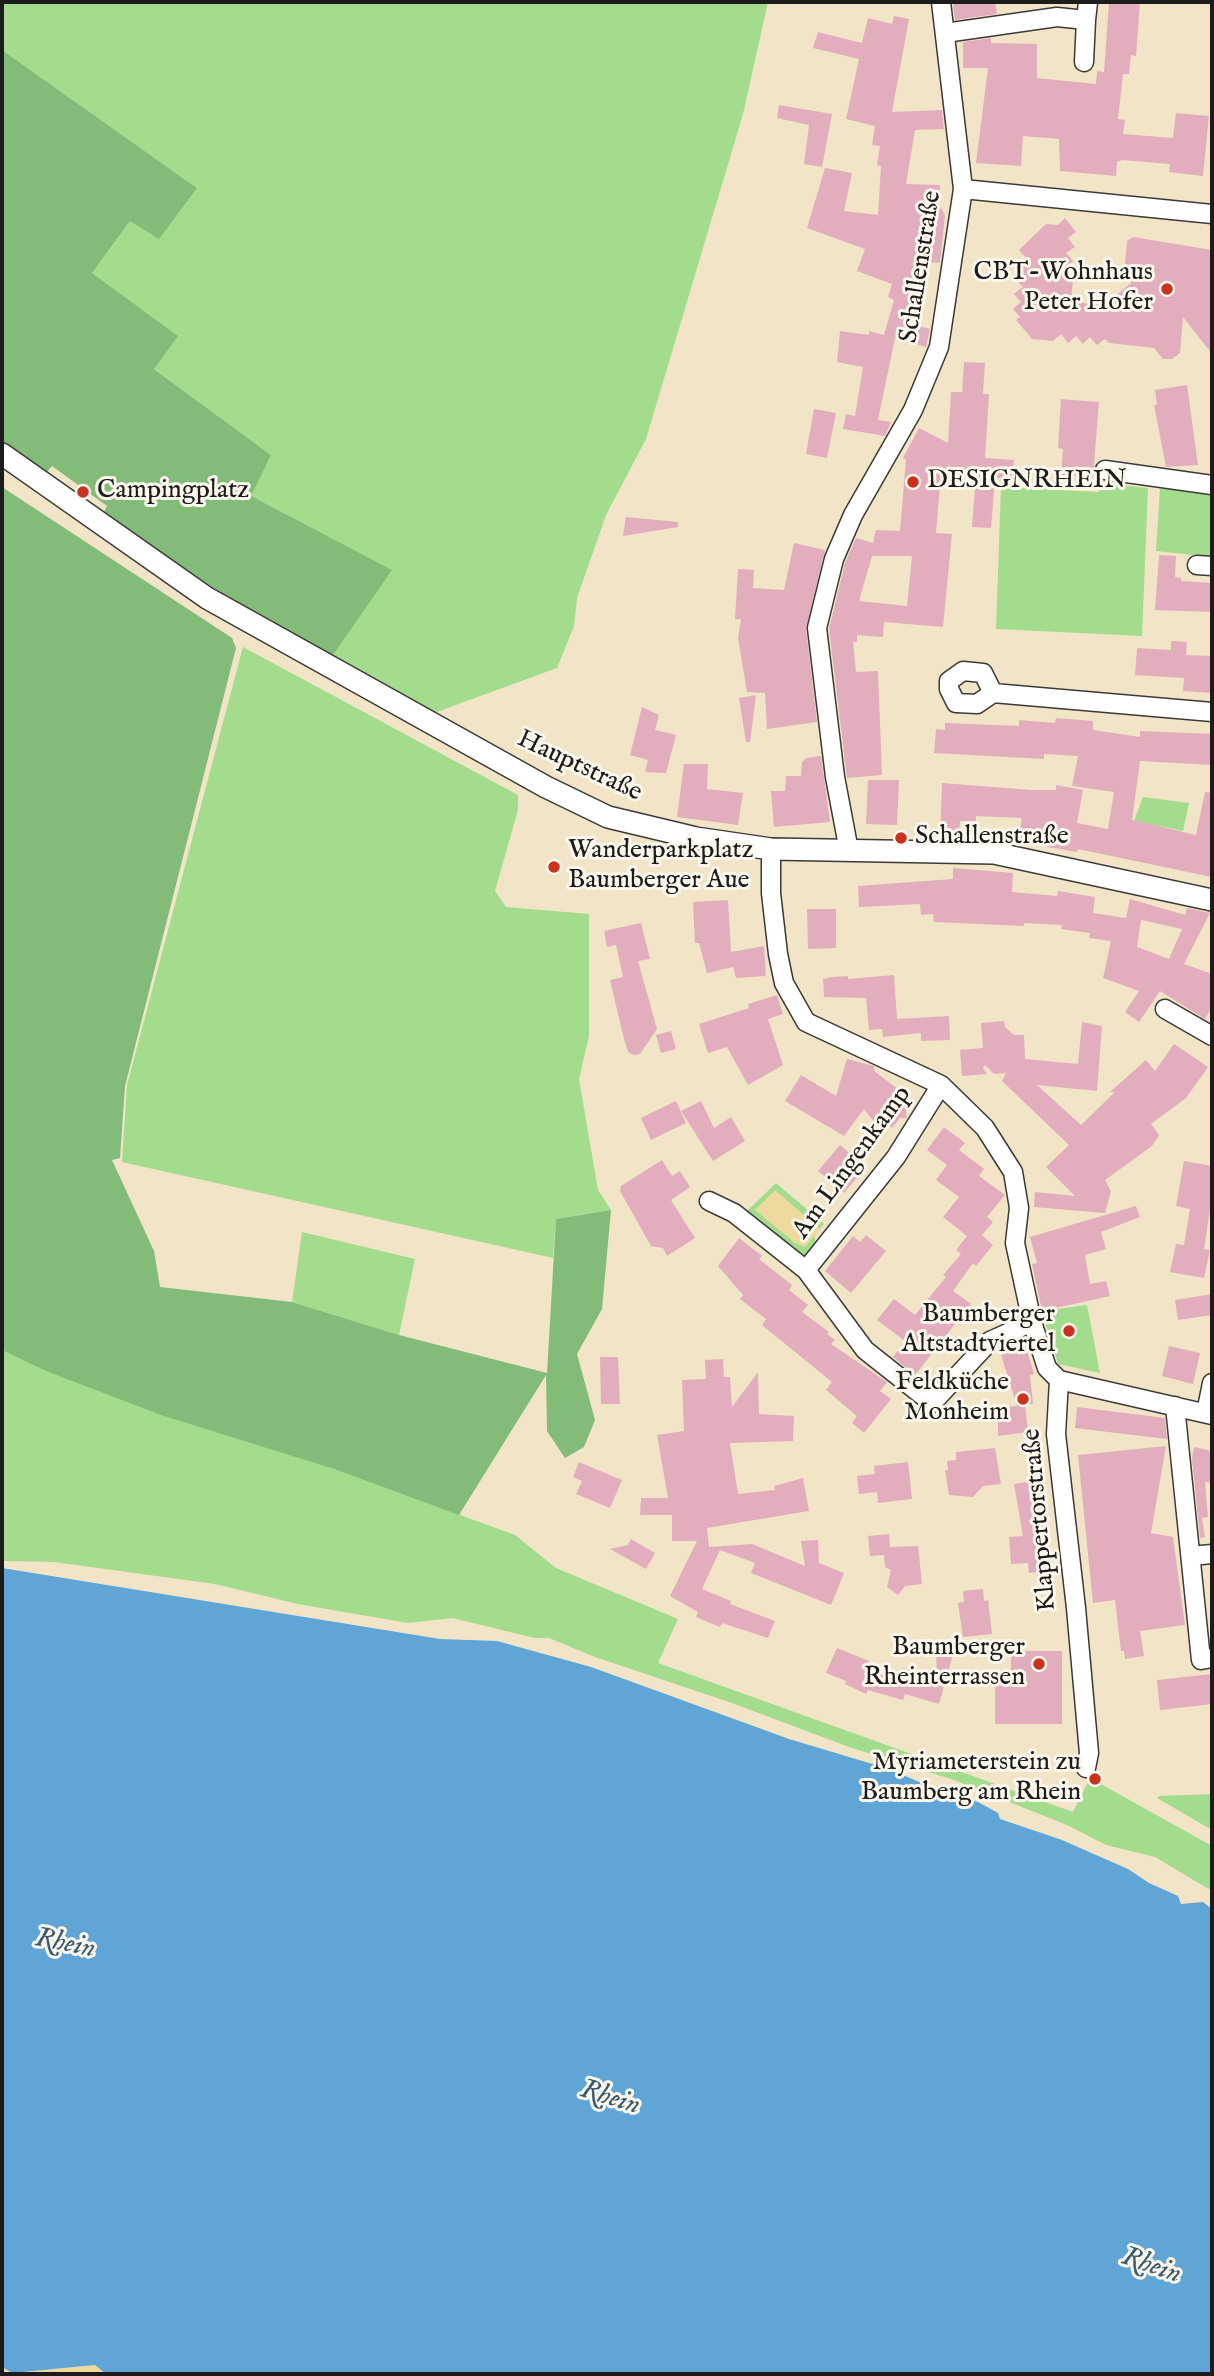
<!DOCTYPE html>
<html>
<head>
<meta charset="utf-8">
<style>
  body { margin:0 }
  #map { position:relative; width:1214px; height:2376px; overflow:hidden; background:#f1e4c7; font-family:"IM FELL English",serif }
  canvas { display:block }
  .frame { position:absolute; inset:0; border:4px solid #1c1c1c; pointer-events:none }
</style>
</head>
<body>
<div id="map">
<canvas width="1214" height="2376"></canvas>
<div class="frame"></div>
</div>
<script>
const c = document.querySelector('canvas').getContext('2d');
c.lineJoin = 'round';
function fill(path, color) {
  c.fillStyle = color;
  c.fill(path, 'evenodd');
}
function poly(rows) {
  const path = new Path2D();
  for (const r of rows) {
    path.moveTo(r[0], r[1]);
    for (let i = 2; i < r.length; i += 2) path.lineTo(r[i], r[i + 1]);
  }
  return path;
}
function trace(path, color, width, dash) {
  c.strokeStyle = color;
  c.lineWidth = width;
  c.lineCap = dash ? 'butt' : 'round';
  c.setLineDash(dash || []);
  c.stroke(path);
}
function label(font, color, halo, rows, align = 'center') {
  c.font = font + ' "IM FELL English",serif';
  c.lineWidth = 6;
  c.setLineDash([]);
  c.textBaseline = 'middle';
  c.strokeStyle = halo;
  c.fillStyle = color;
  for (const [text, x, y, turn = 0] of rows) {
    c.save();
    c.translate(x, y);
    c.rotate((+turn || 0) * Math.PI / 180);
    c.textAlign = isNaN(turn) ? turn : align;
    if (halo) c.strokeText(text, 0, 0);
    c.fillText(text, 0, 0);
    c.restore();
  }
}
fill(poly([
  [2,2,768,2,743,114,646,439,606,515,577,598,574,626,557,668,434,713,331,658,391,570,250,496,271,455,153,368,176,335,92,273,130,221,197,188,2,50],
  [1108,484,1148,488,1142,636,996,629,1001,487,1098,492],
  [1160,488,1207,492,1212,496,1212,557,1156,551],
  [243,647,518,795,518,810,495,891,506,907,589,914,589,1036,579,1079,598,1190,611,1210,556,1219,553,1258,122,1162,127,1085],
  [1143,797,1189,803,1183,831,1134,821],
  [776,1183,824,1224,815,1235,815,1243,802,1260,744,1214],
  [302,1232,415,1259,399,1335,292,1302],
  [1087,1305,1100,1373,1058,1364,1042,1311],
  [2,1350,129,1402,334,1469,515,1535,556,1568,678,1619,658,1663,1073,1812,1090,1778,1212,1846,1212,1891,1155,1857,1106,1845,1067,1825,954,1780,849,1747,732,1703,595,1657,549,1638,535,1638,452,1618,408,1623,298,1604,215,1584,54,1562,2,1561],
  [1212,1794,1212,1830,1157,1798,1159,1796]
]), '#a4dc8d');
fill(poly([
  [2,50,197,188,159,239,130,221,92,273,178,336,154,369,271,455,251,496,392,570,331,658,244,608,103,514,107,506,52,466,46,473,2,441],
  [2,487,232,638,236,648,125,1086,120,1158,112,1160,154,1251,160,1287,292,1302,399,1335,547,1373,556,1219,611,1210,602,1309,577,1354,595,1420,584,1447,565,1458,547,1431,546,1375,459,1515,334,1469,161,1415,46,1371,2,1350]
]), '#83bc78');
fill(poly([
  [775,1190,820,1229,805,1247,795,1243,755,1210],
  [95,2365,106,2374,2,2374,2,2367,12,2373]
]), '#eeda9e');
fill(poly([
  [2,1568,440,1639,497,1641,591,1667,789,1739,889,1769,947,1794,978,1802,998,1813,1000,1819,1062,1840,1128,1869,1149,1883,1178,1896,1181,1904,1203,1902,1212,1909,1212,2374,106,2374,95,2365,12,2373,2,2367]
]), '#5fa5d5');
fill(poly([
  [995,2,997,14,955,20,953,3],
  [1109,2,1140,2,1136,56,1131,55,1129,74,1123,74,1118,119,1125,120,1123,134,1173,138,1176,113,1209,116,1203,176,1169,172,1170,164,1122,160,1117,162,1116,176,1060,171,1059,139,1023,136,1021,166,976,163,988,68,963,68,963,42,991,38,991,43,1037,44,1037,78,1096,84,1097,71,1104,72],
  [894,16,909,19,892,112,942,110,944,129,915,130,906,184,940,185,939,205,945,215,940,263,929,262,907,323,930,329,926,347,884,335,894,300,888,297,892,284,857,271,865,249,807,228,825,168,852,173,844,211,878,215,881,166,877,165,880,146,872,145,875,126,846,119,859,59,813,48,818,32,862,43,868,18,892,24],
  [779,105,832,114,822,167,804,164,809,125,777,118],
  [1065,218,1076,232,1068,238,1075,247,1066,253,1073,261,1065,268,1073,277,1071,302,1104,305,1131,283,1133,269,1125,264,1127,241,1133,237,1212,250,1212,354,1183,317,1180,353,1172,359,1163,359,1154,348,1109,343,1105,339,1097,345,1090,337,1083,344,1076,336,1068,343,1061,334,1053,341,1032,339,1016,320,1020,317,1013,309,1021,302,1014,294,1023,287,1016,280,1024,273,1017,265,1026,258,1019,250,1046,224,1058,225],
  [840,331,869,335,869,331,895,338,878,420,891,422,885,436,843,429,846,414,855,416,863,367,837,362],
  [964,362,985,363,983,394,989,394,985,458,1014,460,1012,479,995,478,991,528,972,527,976,476,941,473,936,533,952,534,943,627,884,622,883,637,857,635,857,642,853,642,856,672,878,671,882,775,847,778,829,629,845,563,856,538,873,543,876,530,900,531,906,460,903,458,919,428,948,443,951,392,962,392],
  [872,556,912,556,907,606,859,601],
  [1187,385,1198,465,1166,467,1154,405,1157,405,1155,390],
  [1061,399,1099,402,1093,477,1061,475,1063,449,1058,448],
  [814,409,836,413,827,458,806,454],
  [626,517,678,522,678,527,623,536],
  [794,543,825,550,806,629,817,722,767,729,765,693,747,692,738,638,741,619,735,619,738,569,754,570,753,588,784,590],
  [1159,555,1176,556,1175,577,1181,578,1181,581,1212,583,1212,612,1155,610],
  [1171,641,1187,642,1186,655,1212,656,1212,693,1183,691,1184,678,1135,675,1137,648,1171,650],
  [756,695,750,742,746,742,739,698],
  [642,707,659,715,655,730,676,735,666,773,645,772,648,760,630,755],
  [1056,718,1093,721,1093,730,1140,737,1140,731,1212,734,1212,765,1140,761,1132,820,1196,835,1205,792,1212,793,1212,877,1078,849,1077,852,1018,842,1022,818,976,816,976,821,960,821,959,839,940,838,942,783,1032,790,1056,790,1056,785,1083,790,1077,823,1108,829,1114,792,1072,786,1078,756,1044,754,1044,759,934,753,936,729,945,730,945,723,1019,726,1019,720,1055,723],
  [821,756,830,822,774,827,771,791,785,791,786,776,801,776,802,762,806,758],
  [684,764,708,764,707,789,743,793,738,825,677,817],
  [868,780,899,780,897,825,866,824],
  [953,868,1013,873,1012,892,1057,896,1058,891,1095,897,1093,913,1126,918,1130,899,1185,915,1187,908,1210,913,1184,964,1212,974,1212,1007,1205,1019,1160,991,1139,1022,1125,1012,1139,991,1103,978,1111,941,1089,938,1090,933,1061,929,1062,925,1024,923,1024,926,934,922,933,914,921,915,920,904,859,907,858,886,953,879],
  [1141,920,1182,929,1169,959,1137,947],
  [728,900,731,952,764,946,766,976,736,978,733,967,707,973,699,943,695,943,693,902],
  [807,909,836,909,836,948,808,949],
  [641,923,650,959,638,961,657,1029,640,1054,634,1055,628,1052,624,1039,610,980,623,977,616,945,607,947,604,931],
  [894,975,897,1019,949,1016,950,1040,921,1041,921,1033,883,1037,882,1029,869,1030,866,998,824,997,823,979,832,977,848,976,848,979],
  [777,995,783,1014,768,1019,783,1065,748,1085,727,1047,708,1053,699,1024,749,1008,748,1004],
  [1004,1021,1005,1027,1014,1035,1024,1035,1025,1059,1078,1064,1082,1022,1102,1026,1097,1091,1037,1085,1081,1125,1115,1092,1110,1092,1146,1060,1155,1071,1174,1044,1208,1067,1186,1098,1151,1124,1159,1135,1152,1146,1105,1180,1111,1191,1105,1213,1034,1207,1035,1192,1075,1196,1046,1167,1069,1145,1002,1081,1006,1073,994,1074,985,1065,983,1068,987,1074,962,1076,960,1050,983,1048,981,1023],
  [671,1031,676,1049,661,1053,656,1035],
  [847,1059,874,1066,874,1071,914,1101,906,1111,907,1118,900,1118,892,1128,887,1123,875,1123,864,1109,844,1136,785,1101,801,1075,836,1096],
  [676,1101,686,1123,651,1140,641,1118],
  [701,1101,714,1128,731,1117,745,1141,713,1161,681,1111],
  [944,1127,965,1143,959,1150,984,1169,979,1176,1005,1195,987,1217,993,1222,982,1235,993,1245,976,1266,973,1263,953,1291,971,1304,915,1375,893,1357,905,1341,877,1320,894,1299,915,1315,946,1277,943,1275,961,1254,956,1250,967,1236,943,1217,959,1197,936,1180,947,1165,927,1150],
  [840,1145,866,1167,844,1193,818,1171],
  [662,1160,672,1176,680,1171,690,1187,671,1200,695,1238,667,1256,663,1248,651,1246,620,1191,621,1186],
  [1184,1161,1212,1166,1212,1197,1204,1249,1210,1250,1204,1278,1170,1272,1176,1244,1184,1245,1190,1209,1176,1206],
  [1136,1206,1140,1217,1101,1232,1106,1249,1085,1255,1090,1284,1106,1281,1110,1296,1042,1311,1032,1264,1037,1263,1030,1237],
  [866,1235,886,1251,851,1293,825,1271,853,1236,860,1242],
  [739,1238,762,1256,759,1259,792,1285,789,1290,808,1305,802,1312,829,1332,827,1334,835,1340,831,1344,887,1382,880,1391,891,1399,864,1433,852,1423,857,1416,826,1390,832,1382,762,1325,766,1319,740,1299,743,1295,718,1266],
  [1212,1294,1212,1315,1178,1320,1175,1300],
  [1169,1346,1200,1353,1193,1384,1162,1376],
  [1026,1347,1034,1374,1030,1375,1033,1404,1017,1406,1001,1355],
  [600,1357,618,1357,620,1404,601,1404],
  [723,1359,724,1377,730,1377,732,1407,758,1372,759,1414,794,1416,793,1441,730,1443,738,1494,775,1490,774,1486,803,1478,809,1511,707,1528,709,1547,752,1544,805,1566,801,1541,818,1540,819,1563,844,1573,831,1605,751,1573,755,1563,720,1550,702,1589,731,1601,730,1604,775,1621,768,1638,722,1623,720,1627,696,1617,698,1612,670,1596,697,1541,672,1541,672,1515,640,1515,641,1498,668,1498,657,1435,684,1431,682,1380,706,1379,705,1360],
  [1025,1405,1028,1432,998,1436,998,1408],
  [1077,1407,1165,1418,1167,1439,1075,1428],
  [1166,1446,1151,1533,1173,1537,1185,1625,1140,1631,1144,1656,1125,1659,1124,1651,1121,1651,1115,1600,1093,1603,1078,1455],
  [1194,1447,1212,1451,1212,1483,1205,1482,1208,1517,1202,1518,1205,1537,1200,1538,1192,1458],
  [995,1448,1001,1484,983,1486,973,1497,949,1495,945,1470,948,1470,947,1461,956,1460,956,1452],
  [579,1462,622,1480,610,1508,576,1494,582,1481,573,1477],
  [908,1462,912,1499,878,1503,877,1492,859,1494,857,1476,875,1474,874,1466],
  [1039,1480,1050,1570,1029,1573,1028,1563,1011,1564,1009,1537,1023,1536,1014,1484],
  [889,1534,890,1547,918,1546,922,1584,905,1586,898,1595,887,1587,891,1570,885,1567,884,1555,870,1556,868,1536],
  [631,1539,655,1553,646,1569,610,1549,628,1545],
  [983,1589,984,1601,988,1600,992,1634,963,1637,958,1603,964,1602,963,1591],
  [837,1648,869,1661,865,1670,899,1680,903,1668,937,1678,936,1651,954,1651,939,1704,905,1694,903,1700,868,1690,866,1694,845,1684,846,1681,826,1673],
  [1011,1651,1062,1651,1062,1724,995,1724,995,1678,1011,1678],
  [1212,1674,1212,1704,1160,1710,1157,1680]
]), '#e2aebe');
const minor = poly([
  [1086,20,1088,2],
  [945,33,1057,17,1086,20,1084,62],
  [963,189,1212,214],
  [1105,470,1212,485],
  [1197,565,1212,566],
  [993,693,983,673,963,671,949,681,949,689,956,703,977,704,993,693,1212,712],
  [771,849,771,893,778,954,784,983,806,1022,941,1085,985,1128,1013,1172,1019,1208,1015,1243,1032,1322,1047,1368,1059,1380,1056,1434,1076,1608,1089,1753,1086,1768],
  [849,851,835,777,817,628,834,559,853,515,913,410,939,347,963,189,941,2],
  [1165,1009,1212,1036],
  [941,1085,896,1157,806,1270,865,1350,932,1403,990,1341,1032,1322],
  [709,1201,734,1213,806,1270],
  [1059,1380,1212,1415],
  [1175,1406,1201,1660,1212,1658],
  [1206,1413,1212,1383],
  [1191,1556,1212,1554]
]);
const tertiary = poly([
  [2,454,207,598,546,787,608,817,696,838,771,849,994,853,1212,900]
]);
trace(minor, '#3c3a36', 21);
trace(tertiary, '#3c3a36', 24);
trace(minor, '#fff', 18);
trace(tertiary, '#fff', 21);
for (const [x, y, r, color] of [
  [1167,289,7,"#c8321e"],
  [913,482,7,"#c8321e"],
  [83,492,7,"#c8321e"],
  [901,838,7,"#c8321e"],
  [554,867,7,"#c8321e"],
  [1069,1331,7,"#c8321e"],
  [1023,1399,7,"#c8321e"],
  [1039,1664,7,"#c8321e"],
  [1095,1779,7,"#c8321e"]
]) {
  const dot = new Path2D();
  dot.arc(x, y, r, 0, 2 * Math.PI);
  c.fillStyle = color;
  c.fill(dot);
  trace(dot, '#fbf7ec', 2.5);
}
label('26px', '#1c1c1c', '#fbf7ec', [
  ["Schallenstraße",922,267,-81],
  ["Hauptstraße",579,767,25],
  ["Am Lingenkamp",853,1163,-54],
  ["Klappertorstraße",1041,1520,-95]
]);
label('26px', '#1c1c1c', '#fbf7ec', [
  ["CBT-Wohnhaus",1153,274],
  ["Peter Hofer",1153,304],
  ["DESIGNRHEIN",927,482,"left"],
  ["Campingplatz",97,492,"left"],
  ["Schallenstraße",915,838,"left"],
  ["Wanderparkplatz",568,852,"left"],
  ["Baumberger Aue",568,882,"left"],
  ["Baumberger",1055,1316],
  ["Altstadtviertel",1055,1346],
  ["Feldküche",1009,1384],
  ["Monheim",1009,1414],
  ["Baumberger",1025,1649],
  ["Rheinterrassen",1025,1679],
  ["Myriameterstein zu",1081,1764],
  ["Baumberg am Rhein",1081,1794]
], 'right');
label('italic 28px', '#3a5a6f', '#fbf7ec', [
  ["Rhein",65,1945,11],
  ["Rhein",610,2099,17],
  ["Rhein",1151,2267,19]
]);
</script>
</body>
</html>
